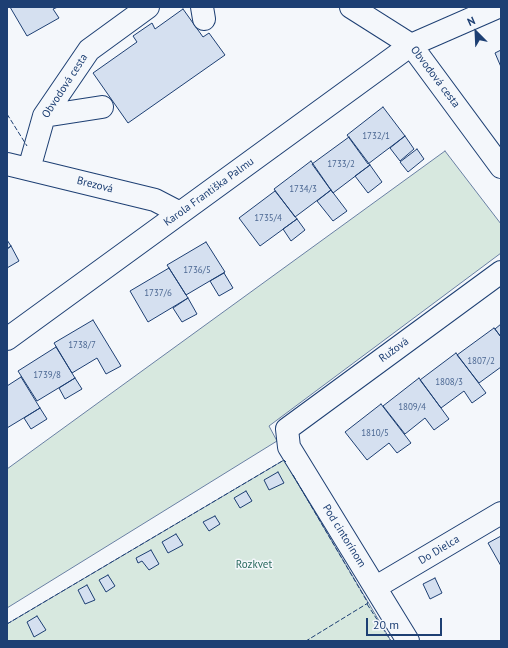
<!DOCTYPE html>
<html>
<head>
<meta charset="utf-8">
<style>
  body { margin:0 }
  #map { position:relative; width:508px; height:648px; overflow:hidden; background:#f4f7fb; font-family:"PT Sans",sans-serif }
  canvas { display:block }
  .frame { position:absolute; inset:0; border:8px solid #1d3f73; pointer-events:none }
  .north { position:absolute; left:456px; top:12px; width:40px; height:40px; -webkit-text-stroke:3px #f4f7fb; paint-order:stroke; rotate:336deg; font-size:11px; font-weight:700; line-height:16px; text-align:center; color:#1d3f73 }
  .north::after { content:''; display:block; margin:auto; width:14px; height:18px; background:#1d3f73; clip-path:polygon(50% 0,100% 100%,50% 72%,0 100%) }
  .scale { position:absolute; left:366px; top:618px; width:76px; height:18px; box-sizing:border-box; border:2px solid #1d3f73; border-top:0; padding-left:5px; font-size:12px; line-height:14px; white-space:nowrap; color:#1d3f73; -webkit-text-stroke:3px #f4f7fb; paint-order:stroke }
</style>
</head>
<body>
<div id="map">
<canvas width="508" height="648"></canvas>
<div class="frame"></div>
<div class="north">N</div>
<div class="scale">20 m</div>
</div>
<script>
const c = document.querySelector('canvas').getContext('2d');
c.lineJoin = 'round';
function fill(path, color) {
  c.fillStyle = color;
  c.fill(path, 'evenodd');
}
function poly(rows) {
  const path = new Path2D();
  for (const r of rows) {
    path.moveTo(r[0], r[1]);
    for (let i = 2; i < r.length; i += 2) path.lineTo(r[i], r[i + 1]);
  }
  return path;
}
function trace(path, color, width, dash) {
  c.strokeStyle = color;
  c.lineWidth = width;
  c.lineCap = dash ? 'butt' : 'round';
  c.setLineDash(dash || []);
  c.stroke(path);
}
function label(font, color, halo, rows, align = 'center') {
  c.font = font + ' "PT Sans",sans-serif';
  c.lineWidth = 3;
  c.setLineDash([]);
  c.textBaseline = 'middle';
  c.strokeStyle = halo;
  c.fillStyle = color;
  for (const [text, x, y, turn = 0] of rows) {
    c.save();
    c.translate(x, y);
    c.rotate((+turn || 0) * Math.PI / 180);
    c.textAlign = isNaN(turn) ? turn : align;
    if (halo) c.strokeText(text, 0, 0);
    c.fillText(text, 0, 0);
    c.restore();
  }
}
const green = poly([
  [445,151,501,224,501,253,269,426,277,441,7,608,7,469,445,151],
  [284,460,391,641,7,641,7,624,284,460]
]);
fill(green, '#d7e8df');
trace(green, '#687fa3', 1);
const building = poly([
  [10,7,58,7,53,9,59,18,27,36,10,7],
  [183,9,203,37,209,33,225,55,128,123,93,73,137,42,133,36,152,23,155,29,183,9],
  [501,50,501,67,495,53,501,50],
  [383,107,405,136,368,164,347,135,383,107],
  [405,136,414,149,400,161,390,148,405,136],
  [349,137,370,165,333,193,312,164,349,137],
  [417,149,424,159,408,172,400,162,417,149],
  [311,161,331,190,295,217,274,189,311,161],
  [370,165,382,182,368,193,355,176,370,165],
  [331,190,347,211,333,221,317,201,331,190],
  [275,191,297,219,260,246,239,218,275,191],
  [297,219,305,230,291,241,283,229,297,219],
  [7,240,11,246,7,249,7,240],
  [206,242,225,272,186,295,167,265,206,242],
  [11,246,19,261,7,268,7,249,11,246],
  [169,268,188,298,148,322,130,291,169,268],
  [224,273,233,288,219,296,210,281,224,273],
  [188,298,197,314,182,322,173,308,188,298],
  [93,320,121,366,106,374,97,358,72,373,54,343,93,320],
  [501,324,501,337,495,329,501,324],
  [494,328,501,337,501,367,479,383,457,355,494,328],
  [56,347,75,378,37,401,18,371,56,347],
  [456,353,486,393,472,403,464,391,441,408,420,380,456,353],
  [21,377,40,408,7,428,7,386,21,377],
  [75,378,82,389,65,399,59,388,75,378],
  [419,378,449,419,434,430,425,418,405,434,383,406,419,378],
  [381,404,411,443,397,453,389,443,367,460,345,432,381,404],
  [40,408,47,419,31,429,24,418,40,408],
  [278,472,284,483,269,490,264,480,278,472],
  [246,491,252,501,240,508,234,498,246,491],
  [215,516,220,524,209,531,203,522,215,516],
  [176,534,183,545,168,553,162,542,176,534],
  [501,536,501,566,488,543,501,536],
  [151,550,159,564,149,570,142,561,138,563,136,558,151,550],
  [108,575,115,586,106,592,99,580,108,575],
  [435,578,442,593,430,599,423,584,435,578],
  [87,585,95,600,85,604,78,590,87,585],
  [37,616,46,630,34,637,27,622,37,616]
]);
fill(building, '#d5e0f0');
trace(building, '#1d3f73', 1);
const minor = poly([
  [202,7,204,19],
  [351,7,411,45,501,167],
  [44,116,102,107],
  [7,164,155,200,180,213],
  [29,169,44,116,89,50,148,7],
  [7,339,411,45,498,7],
  [376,587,501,513],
  [408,641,289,447,287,429,501,272]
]);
trace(minor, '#1d3f73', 24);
trace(minor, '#f4f7fb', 22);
trace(poly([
  [7,114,27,146],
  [293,475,368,603,306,641],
  [367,604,391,641],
  [7,624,284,460,286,462]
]), '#1d3f73', 1, [5, 2]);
label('9px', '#4b6792', null, [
  ["1732/1",376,136],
  ["1733/2",341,164],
  ["1734/3",303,189],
  ["1735/4",268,218],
  ["1736/5",197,270],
  ["1737/6",158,293],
  ["1738/7",82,345],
  ["1807/2",481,361],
  ["1739/8",47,375],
  ["1808/3",449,382],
  ["1809/4",412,407],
  ["1810/5",375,433]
]);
label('11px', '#1d3f73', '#f4f7fb', [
  ["Obvodová cesta",435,77,53],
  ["Obvodová cesta",65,86,-57],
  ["Brezová",95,185,14],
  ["Karola Františka Palmu",209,192,-36],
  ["Ružová",394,350,-36],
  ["Pod cintorínom",344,536,58],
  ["Do Dielca",439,550,-31]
]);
label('11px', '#2c6c60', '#f4f7fb', [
  ["Rozkvet",254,565]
]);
</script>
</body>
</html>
